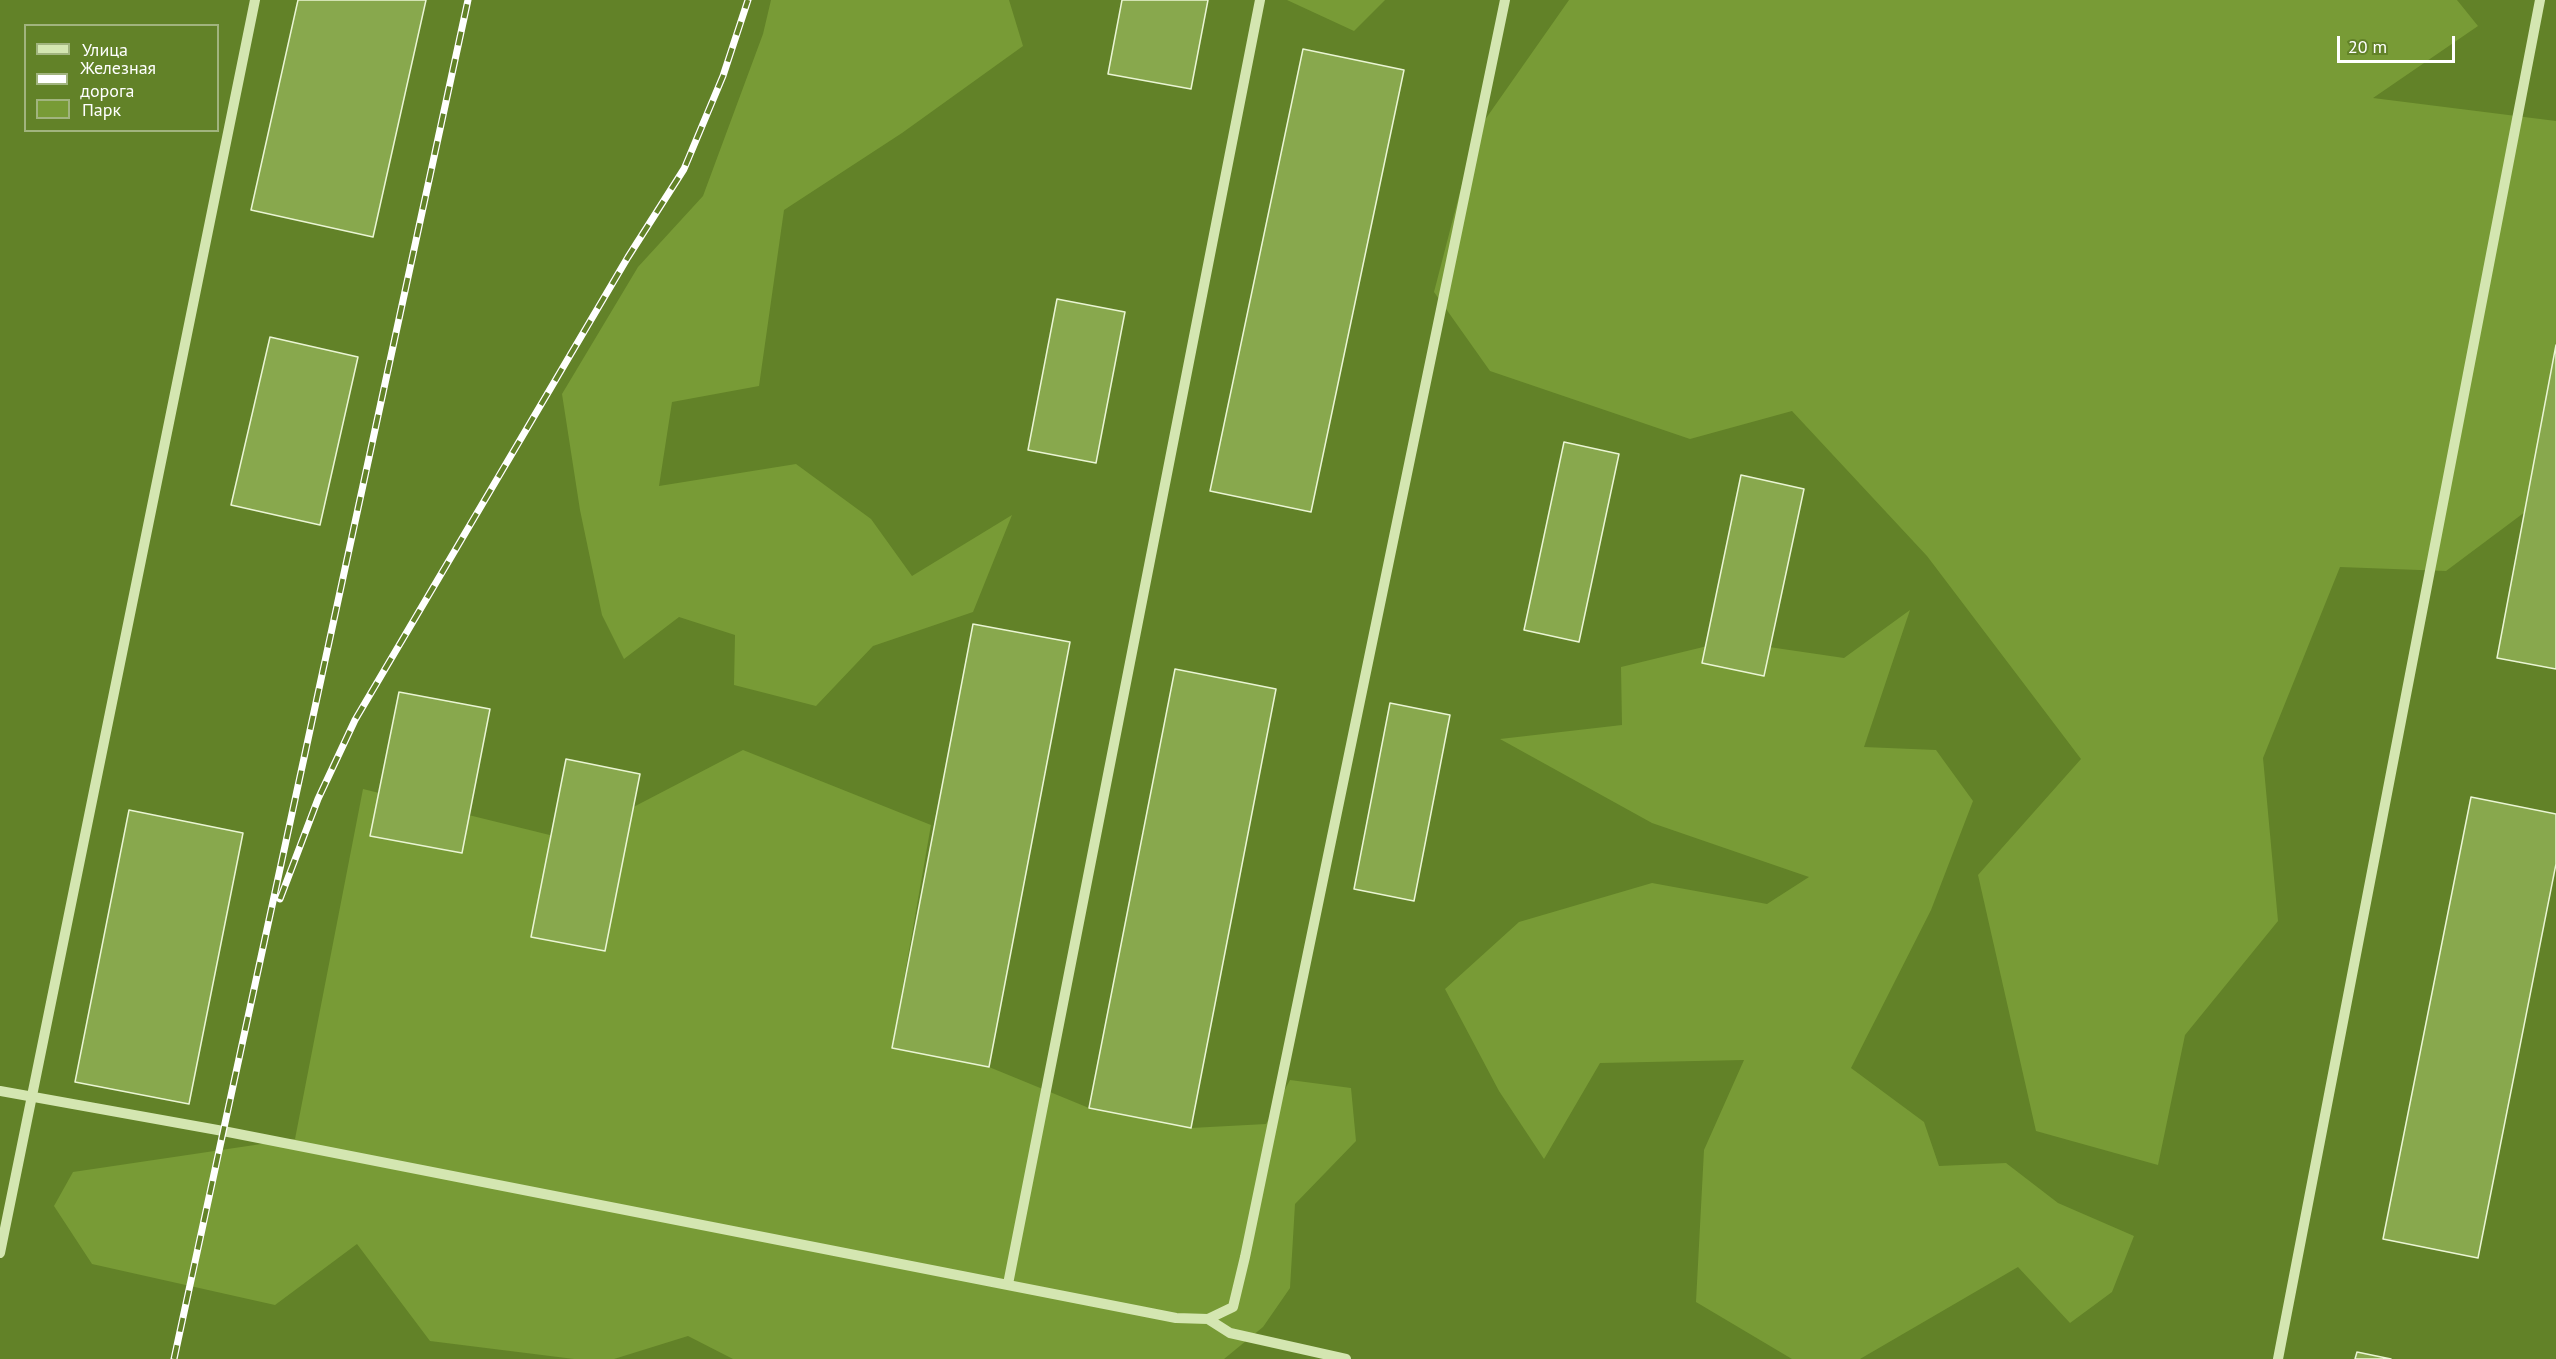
<!DOCTYPE html>
<html>
<head>
<meta charset="utf-8">
<style>
  body { margin:0 }
  #map { position:relative; width:2556px; height:1359px; overflow:hidden; background:#628228; font-family:"PT Sans",sans-serif }
  canvas { display:block }
  .legend { position:absolute; left:24px; top:24px; width:195px; height:108px; box-sizing:border-box; background:#628228; border:2px solid #a1b47e; margin:0; padding:8px 10px; list-style:none; font-size:18px; color:#fff }
  .legend li { display:flex; align-items:center; gap:12px; height:30px }
  .legend b { width:30px; border:2px solid #a1b47e }
  .scale { position:absolute; left:2337px; top:36px; width:118px; height:27px; box-sizing:border-box; border:3px solid #fff; border-top:0; padding-left:8px; font-size:18px; line-height:21px; white-space:nowrap; color:#fff; -webkit-text-stroke:4px #628228; paint-order:stroke }
</style>
</head>
<body>
<div id="map">
<canvas width="2556" height="1359"></canvas>
<ul class="legend">
<li><b style="height:8px;background:#d4e6b1"></b>Улица</li>
<li><b style="height:8px;background:#fff"></b>Железная дорога</li>
<li><b style="height:16px;background:#789b36"></b>Парк</li>
</ul>
<div class="scale">20 m</div>
</div>
<script>
const c = document.querySelector('canvas').getContext('2d');
c.lineJoin = 'round';
function fill(path, color) {
  c.fillStyle = color;
  c.fill(path, 'evenodd');
}
function poly(rows) {
  const path = new Path2D();
  for (const r of rows) {
    path.moveTo(r[0], r[1]);
    for (let i = 2; i < r.length; i += 2) path.lineTo(r[i], r[i + 1]);
  }
  return path;
}
function trace(path, color, width, dash) {
  c.strokeStyle = color;
  c.lineWidth = width;
  c.lineCap = dash ? 'butt' : 'round';
  c.setLineDash(dash || []);
  c.stroke(path);
}
fill(poly([
  [771,0,1009,0,1023,46,902,133,784,210,759,386,672,402,659,486,796,464,871,519,912,576,1012,515,973,612,873,646,816,706,734,685,735,635,679,617,624,659,602,615,580,510,562,394,638,267,703,196,763,34],
  [1287,0,1385,0,1354,31],
  [1569,0,2457,0,2478,26,2373,98,2556,121,2556,345,2525,512,2446,571,2340,567,2263,758,2278,921,2185,1035,2158,1165,2036,1131,1978,875,2081,759,1927,556,1792,411,1690,439,1490,371,1434,292,1475,134],
  [1910,610,1864,747,1936,750,1973,801,1931,910,1851,1068,1924,1122,1939,1166,2006,1163,2058,1203,2134,1236,2112,1292,2070,1323,2018,1267,1860,1359,1792,1359,1696,1302,1704,1150,1744,1060,1600,1063,1544,1159,1499,1091,1445,989,1519,922,1652,883,1767,904,1809,877,1652,823,1500,739,1622,725,1621,667,1728,641,1844,658],
  [743,750,931,825,892,1048,989,1067,1089,1108,1191,1128,1266,1124,1290,1080,1351,1088,1356,1141,1295,1204,1290,1288,1263,1327,1224,1359,733,1359,688,1336,614,1359,574,1359,430,1341,357,1244,275,1305,92,1264,54,1206,73,1172,295,1139,363,789,570,840]
]), '#789b36');
const building = poly([
  [298,0,426,0,373,237,251,210,298,0],
  [1122,0,1208,0,1191,89,1108,74,1122,0],
  [1303,49,1404,70,1311,512,1210,491,1303,49],
  [1057,299,1125,312,1096,463,1028,450,1057,299],
  [270,337,358,357,320,525,231,505,270,337],
  [2556,345,2556,669,2497,658,2556,345],
  [1564,442,1619,454,1579,642,1524,630,1564,442],
  [1741,475,1804,489,1764,676,1702,663,1741,475],
  [973,624,1070,642,989,1067,892,1048,973,624],
  [1175,669,1276,689,1191,1128,1089,1108,1175,669],
  [399,692,490,709,462,853,370,836,399,692],
  [1390,703,1450,715,1414,901,1354,889,1390,703],
  [566,759,640,774,605,951,531,937,566,759],
  [2471,797,2556,814,2556,864,2478,1258,2383,1239,2471,797],
  [129,810,243,833,189,1104,75,1082,129,810],
  [2357,1352,2391,1359,2355,1359,2357,1352]
]);
fill(building, '#88a84d');
trace(building, '#eaf5d4', 1.5);
trace(poly([
  [0,1091,223,1131,1176,1318,1208,1319,1233,1307,1245,1257,1505,0],
  [0,1253,255,0],
  [1008,1284,1260,0],
  [1208,1319,1230,1333,1346,1359],
  [2278,1359,2540,0]
]), '#d4e6b1', 10);
const rail = poly([
  [280,899,318,799,355,720,628,257,684,169,723,76,748,0],
  [174,1359,468,0]
]);
trace(rail, '#fff', 7);
trace(rail, '#628228', 4.5, [14]);
</script>
</body>
</html>
